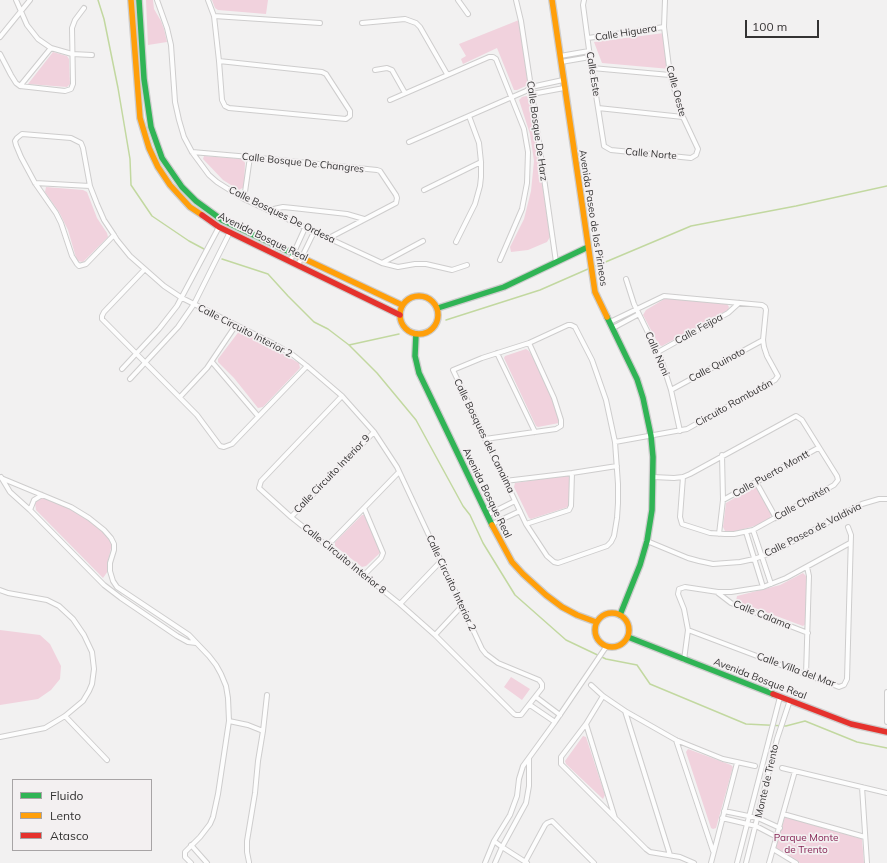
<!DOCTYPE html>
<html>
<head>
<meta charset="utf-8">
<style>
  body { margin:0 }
  #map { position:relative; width:887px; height:863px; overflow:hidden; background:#f2f1f1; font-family:Mulish,sans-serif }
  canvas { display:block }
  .legend { position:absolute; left:12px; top:779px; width:140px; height:72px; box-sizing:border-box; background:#f3f0f1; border:1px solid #a7a4a5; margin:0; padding:5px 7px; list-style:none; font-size:12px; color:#343333 }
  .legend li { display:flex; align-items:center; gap:8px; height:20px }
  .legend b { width:20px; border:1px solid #a7a4a5 }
  .scale { position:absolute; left:745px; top:20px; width:74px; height:18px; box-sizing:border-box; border:2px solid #343333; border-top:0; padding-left:5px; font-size:12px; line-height:14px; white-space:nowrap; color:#343333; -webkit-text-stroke:3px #f3f0f1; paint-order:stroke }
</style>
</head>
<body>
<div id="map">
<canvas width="887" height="863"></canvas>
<ul class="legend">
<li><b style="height:5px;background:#30b455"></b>Fluido</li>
<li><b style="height:5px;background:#ff9f0a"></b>Lento</li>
<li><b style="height:5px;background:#e5322d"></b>Atasco</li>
</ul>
<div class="scale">100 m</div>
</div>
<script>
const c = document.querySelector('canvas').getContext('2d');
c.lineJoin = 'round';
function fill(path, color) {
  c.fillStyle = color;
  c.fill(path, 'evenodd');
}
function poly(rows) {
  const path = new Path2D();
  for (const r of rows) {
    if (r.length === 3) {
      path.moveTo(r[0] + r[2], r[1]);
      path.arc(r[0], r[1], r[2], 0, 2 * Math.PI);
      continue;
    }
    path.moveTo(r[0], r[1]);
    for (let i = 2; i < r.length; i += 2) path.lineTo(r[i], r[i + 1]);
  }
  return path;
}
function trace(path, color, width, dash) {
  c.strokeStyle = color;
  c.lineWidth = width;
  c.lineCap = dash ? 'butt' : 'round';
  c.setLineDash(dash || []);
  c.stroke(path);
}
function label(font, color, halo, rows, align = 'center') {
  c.font = font + ' Mulish,sans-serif';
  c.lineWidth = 3.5;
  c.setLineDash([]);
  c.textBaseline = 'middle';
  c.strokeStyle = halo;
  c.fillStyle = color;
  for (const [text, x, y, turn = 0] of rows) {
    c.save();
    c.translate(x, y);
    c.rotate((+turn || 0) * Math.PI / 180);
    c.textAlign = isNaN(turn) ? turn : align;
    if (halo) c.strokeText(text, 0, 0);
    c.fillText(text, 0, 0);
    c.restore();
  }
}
fill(poly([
  [146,0,153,0,154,9,161,21,164,29,167,42,148,45],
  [212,0,268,0,266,14,218,10,215,8],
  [519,20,528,85,517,90,514,90,497,48,463,64,461,59,466,56,459,44],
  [664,33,670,69,602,63,594,42],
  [53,52,67,56,69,59,70,84,67,87,28,84],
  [526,96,529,97,530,101,550,237,547,242,528,250,511,252,510,247,524,219,531,191,534,161,530,134,519,100,522,97],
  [204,156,243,159,245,163,244,187,239,190,223,180,203,159],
  [46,187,83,190,87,192,97,218,107,233,108,237,83,262,77,261,68,230,59,212,45,192],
  [666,298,727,304,729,307,728,310,662,346,659,345,643,315,646,310],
  [240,330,299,363,300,368,263,407,258,408,234,378,218,362,218,359],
  [526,349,529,351,544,376,560,421,559,423,538,427,536,426,504,358,505,356],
  [568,475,571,478,569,502,568,507,531,519,529,518,514,487,515,483],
  [754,487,757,488,771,514,770,518,758,525,737,531,725,531,723,527,726,503],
  [46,497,63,505,94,523,110,538,112,544,108,561,108,571,103,578,36,510,35,503,37,500,40,498],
  [362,515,364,515,380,550,380,553,366,566,362,567,335,546,335,542],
  [803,573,807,577,807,623,803,626,736,601,737,596,780,585],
  [0,630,40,635,50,644,61,666,60,679,51,690,38,699,0,705],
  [511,677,530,689,522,700,504,687],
  [583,736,586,737,605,795,603,799,566,764,565,761],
  [688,749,731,765,733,767,716,828,713,829,711,828,686,752],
  [785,817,862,839,864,863,800,863,775,848]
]), '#f1d2dd');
trace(poly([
  [98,0,104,19,118,88,130,159,131,185,152,216,189,241,204,249],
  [222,259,268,274,288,296,314,322,328,329,349,345,377,373,416,420,463,506,470,515,483,543,515,595,566,640,606,659,637,665,650,684,746,724,786,726,805,721,857,742,887,748],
  [596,266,691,226,796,206,887,186],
  [446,320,540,290,588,269],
  [349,345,399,334]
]), '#c2d8a0', 1.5);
const street = poly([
  [16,0,27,25,38,39,51,48,72,54,92,55],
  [157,0,167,28,171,45,175,102,179,120,184,137,192,152,209,175,217,182,244,199,382,263,398,267,415,264,426,264,452,270,467,265],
  [208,0,214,16,219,61,222,100,225,106,229,108,346,119,350,116,350,111,326,74,322,72,219,61],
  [458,0,468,14],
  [516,0,521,21,531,87,556,262],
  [584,0,583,5,590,57,604,146,611,150,691,158,696,155,698,149,683,117,670,75,664,27,665,0],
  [214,16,320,23],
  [362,23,405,19,416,23,420,27,447,74],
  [0,37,30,0],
  [588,38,664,27],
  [0,54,11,75,16,83,20,86,65,91,71,89,73,84,72,28,75,20,84,8],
  [560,56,589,51],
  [561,62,590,57],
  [592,68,670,75],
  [375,70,387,68,392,70,405,93],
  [20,86,51,48],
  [530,93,532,94,564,88],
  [390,100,489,57,493,57,496,59,524,129,528,152,527,183,522,209,500,260],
  [598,108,683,117],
  [409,142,526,91,531,87,563,80],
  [192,152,250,157,377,170,380,171,396,195,397,198,396,203,329,238],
  [35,183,90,186],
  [424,190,481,162],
  [244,199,250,157],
  [269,210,283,207,293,208,347,214,364,219],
  [114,235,86,264,79,266,77,264,72,256,61,223,56,213,35,183,21,157,16,145,15,141,17,138,22,134,71,138,81,143,83,148,90,186,97,204,104,220,114,235,117,240,130,256,164,286,182,298,276,345,293,355,307,366,342,396,374,432,397,467,482,649,486,654,498,663,539,680,542,684,542,688,521,715,516,715,514,714,435,635,400,604,291,517,259,488,261,481,342,396],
  [456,242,475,204,480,186,481,177,481,162,479,143,469,116],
  [290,261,305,228],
  [382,263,423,241],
  [298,265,314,232],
  [144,270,104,312,102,316,102,319,197,415,220,446,224,447,232,444,307,366],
  [626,279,634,304,661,359,671,390,680,431],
  [610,322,664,296,762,305,765,307,766,310,763,340,764,347,767,356,778,376,775,380,687,429,615,442],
  [568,325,571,325,575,327,592,360,606,400,615,442,618,484,618,503,617,518,614,536,611,542,607,546,558,563,554,562,547,556,526,524,453,370,482,358,529,343,568,325],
  [613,328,639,314],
  [658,352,728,313,739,303],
  [497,353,535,432],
  [212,362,258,416],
  [122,369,159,329,177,306,219,227],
  [130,379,178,327,194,304,230,232],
  [671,390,763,340],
  [180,397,207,368,236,325],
  [485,439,556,429,561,426,561,420,554,398,529,343],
  [1,477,10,492,30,510,104,585,121,598,177,636,188,642,196,643],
  [653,477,674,478,683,477,690,474,796,416,802,420,837,476,838,480,834,485,753,530,734,534,725,534,710,533,682,524,680,517,683,477],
  [1,478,71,507,89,518,104,530,111,538,114,544,114,550,110,563,110,571,113,581,117,587,189,635,209,656,216,665,221,674,226,686,228,698,229,721,218,794,213,817,210,824,200,837,185,852,185,857,191,863],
  [505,481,572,473,617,466],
  [756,482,776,518],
  [723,500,818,448],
  [30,510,34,500,42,495],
  [487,515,515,501],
  [291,517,374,432],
  [492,524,520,511],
  [526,524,569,510,571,506,572,473],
  [753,530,771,584],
  [746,532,763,587],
  [719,534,723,500,722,455],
  [647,541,688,558,699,561,713,564,740,562,754,559,771,553,862,504,879,499,887,499],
  [327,546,399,472],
  [364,575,381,558,383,553,364,508],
  [0,590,8,593,47,600,59,606,73,619,84,635,92,652,94,669,92,684,89,691,83,701,65,716,45,728,0,737],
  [718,593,731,603,808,633],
  [400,604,441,561],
  [688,630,839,687,844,685,847,679,851,535,848,527],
  [435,635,461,607],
  [684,660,688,630,684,609,678,594,679,589,685,587,718,592,731,592,763,587,786,578,850,543],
  [806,675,809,576,807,567],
  [591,685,603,696,625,711,676,740,723,759,755,766],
  [887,692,887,722],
  [603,696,586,724,561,757,561,764,646,849,650,852,680,857,694,863],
  [536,697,560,715],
  [530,705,555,722],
  [625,711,670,855],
  [65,716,107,760],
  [229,721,248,725,263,731],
  [586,724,615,818],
  [676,740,713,851],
  [782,768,887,793],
  [862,787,867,863],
  [724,811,758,818,780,828],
  [783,814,865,837],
  [722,818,756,826,777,837],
  [494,841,502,847,527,863],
  [191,845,207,863],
  [773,849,796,863],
  [249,862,247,852,247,841,255,793,258,761,263,731,267,695],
  [525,862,545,825,547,823,552,821,594,863],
  [485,863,494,841,510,815,517,796,519,779,523,766,555,722,606,647],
  [495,863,502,847,526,803,529,786,529,758],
  [711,863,737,763],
  [737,863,780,697],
  [746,863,777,739,790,700],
  [769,863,795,771]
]);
const fast = poly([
  [139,0,144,79,151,127,162,158,182,187,196,201,222,220,294,254],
  [438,308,504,287,588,247],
  [607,317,637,379,643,398,651,436,653,457,652,510,647,541,640,565,620,615],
  [416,334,415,356,419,373,492,525],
  [628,637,773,694]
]);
const slow = poly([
  [131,0,140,118,149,148,158,167,170,185,190,207,202,215],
  [552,0,595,292,607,317],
  [294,254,402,305],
  [419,315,19],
  [492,525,512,562,523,574,546,595,562,607,577,615,596,622],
  [612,630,17]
]);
const jam = poly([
  [202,215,219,227,400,315],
  [773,694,851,724,887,732]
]);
trace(street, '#cecdcd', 6);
trace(fast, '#cecdcd', 8);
trace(slow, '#cecdcd', 8);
trace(jam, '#cecdcd', 8);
trace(street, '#fdfdfd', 4);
trace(fast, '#30b455', 5.5);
trace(slow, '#ff9f0a', 5.5);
trace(jam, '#e5322d', 5.5);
label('10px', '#343333', '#f3f0f1', [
  ["Calle Higuera",626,33,-9],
  ["Calle Este",593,74,81],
  ["Calle Oeste",676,91,75],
  ["Calle Bosque De Harz",537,131,82],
  ["Calle Norte",651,154,5],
  ["Calle Bosque De Changres",303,163,6],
  ["Calle Bosques De Ordesa",282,215,26],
  ["Avenida Paseo de los Pirineos",593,218,81],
  ["Avenida Bosque Real",263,237,26],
  ["Calle Feijoa",699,329,-29],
  ["Calle Circuito Interior 2",245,331,27],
  ["Calle Noni",657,354,67],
  ["Calle Quinoto",717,365,-28],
  ["Circuito Rambután",734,403,-29],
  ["Calle Bosques del Canaima",484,436,64],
  ["Calle Circuito Interior 9",332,474,-46],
  ["Calle Puerto Montt",771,474,-29],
  ["Avenida Bosque Real",487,493,64],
  ["Calle Chaitén",802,503,-29],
  ["Calle Paseo de Valdivia",813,530,-27],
  ["Calle Circuito Interior 8",344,559,39],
  ["Calle Circuito Interior 2",451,583,65],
  ["Calle Calama",762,615,22],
  ["Calle Villa del Mar",796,670,20],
  ["Avenida Bosque Real",760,679,21],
  ["Monte de Trento",767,781,-77]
]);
label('10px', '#852253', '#f3f0f1', [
  ["Parque Monte",806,838],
  ["de Trento",806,850]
]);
</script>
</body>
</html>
